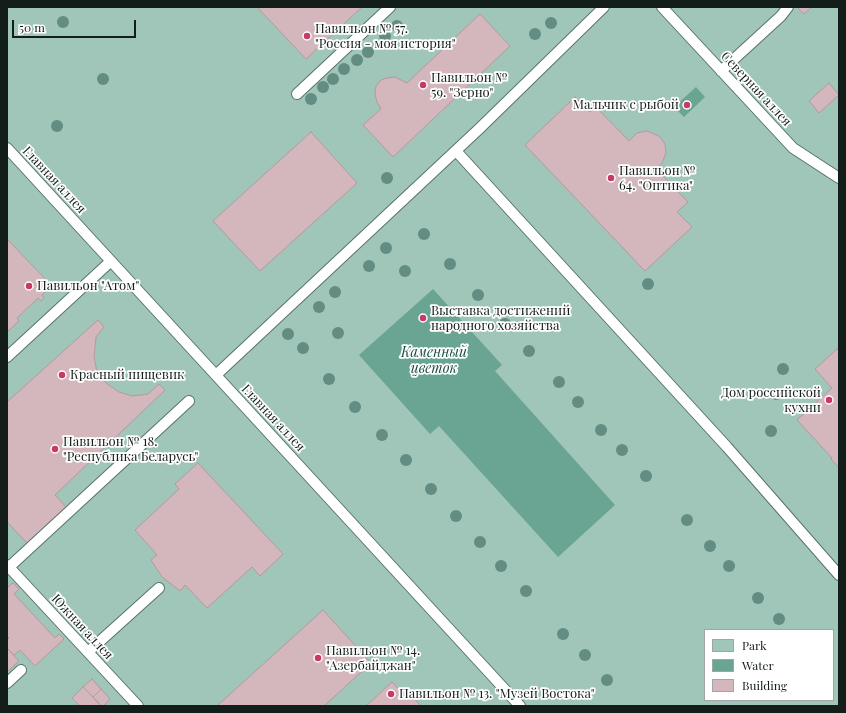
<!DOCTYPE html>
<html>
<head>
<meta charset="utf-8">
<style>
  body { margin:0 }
  #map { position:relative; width:846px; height:713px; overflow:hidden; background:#ceece2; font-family:"Playfair Display",serif }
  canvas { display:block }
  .frame { position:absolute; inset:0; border:8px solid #131d1a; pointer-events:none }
  .legend { position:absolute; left:704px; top:629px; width:130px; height:72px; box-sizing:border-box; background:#fff; border:1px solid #a1a5a3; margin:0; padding:5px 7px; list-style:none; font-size:12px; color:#131d1a }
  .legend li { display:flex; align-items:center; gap:8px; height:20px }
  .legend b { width:20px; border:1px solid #a1a5a3 }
  .scale { position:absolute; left:12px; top:20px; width:124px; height:18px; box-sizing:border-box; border:2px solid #131d1a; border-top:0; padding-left:5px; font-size:12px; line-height:14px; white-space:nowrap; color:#131d1a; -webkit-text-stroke:3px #fff; paint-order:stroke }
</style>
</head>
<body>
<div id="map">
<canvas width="846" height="713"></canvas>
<div class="frame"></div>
<ul class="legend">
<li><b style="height:11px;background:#a0c6ba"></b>Park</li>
<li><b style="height:11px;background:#6aa493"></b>Water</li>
<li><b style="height:11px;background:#d3b7bc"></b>Building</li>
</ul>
<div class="scale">50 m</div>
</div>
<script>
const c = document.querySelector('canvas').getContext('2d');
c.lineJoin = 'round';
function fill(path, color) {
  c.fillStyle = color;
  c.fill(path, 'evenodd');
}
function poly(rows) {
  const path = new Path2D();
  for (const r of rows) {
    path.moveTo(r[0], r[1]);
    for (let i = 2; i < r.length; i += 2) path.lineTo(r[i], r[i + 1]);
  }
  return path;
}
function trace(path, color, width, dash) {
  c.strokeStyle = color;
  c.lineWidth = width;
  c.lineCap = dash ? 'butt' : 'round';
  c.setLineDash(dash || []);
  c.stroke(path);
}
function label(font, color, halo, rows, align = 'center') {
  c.font = font + ' "Playfair Display",serif';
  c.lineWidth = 3.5;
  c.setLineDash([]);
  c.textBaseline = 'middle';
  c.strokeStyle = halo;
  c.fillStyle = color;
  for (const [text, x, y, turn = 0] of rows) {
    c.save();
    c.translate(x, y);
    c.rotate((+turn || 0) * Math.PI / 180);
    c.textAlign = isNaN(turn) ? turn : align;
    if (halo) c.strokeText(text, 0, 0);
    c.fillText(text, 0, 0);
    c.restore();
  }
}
fill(poly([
  [7,7,839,7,839,706,7,706],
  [705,630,833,630,833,700,705,700]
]), '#a0c6ba');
fill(poly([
  [696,87,705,97,684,117,674,107],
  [433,289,502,365,495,371,615,505,558,557,439,426,430,434,359,355]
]), '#6aa493');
const building = poly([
  [257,7,362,7,306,59,257,7],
  [797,7,812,7,804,14,797,7],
  [480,14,510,46,393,157,363,125,381,109,377,102,375,94,376,86,381,80,387,78,395,77,407,83,480,14],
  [829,83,839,95,819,113,809,101,829,83],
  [575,97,590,112,596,107,629,141,637,133,647,131,659,136,665,144,666,153,662,163,656,169,688,202,677,212,692,227,645,271,525,145,575,97],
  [311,132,357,183,260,271,213,221,311,132],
  [7,239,52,286,42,295,44,298,41,301,38,298,17,318,19,321,7,332,7,239],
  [98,320,104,327,96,337,94,357,97,372,106,383,119,392,132,396,148,394,159,384,165,390,55,495,67,508,29,545,7,522,7,402,98,320],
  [837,349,839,351,839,468,831,459,832,458,797,420,832,388,815,369,837,349],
  [198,463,283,554,260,576,252,567,207,608,185,585,180,591,162,577,151,560,157,555,135,530,179,489,175,484,198,463],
  [13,583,19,589,14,594,55,638,59,634,64,639,35,666,20,650,14,655,7,648,7,640,9,638,7,636,7,588,13,583],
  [323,610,371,663,324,706,217,706,323,610],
  [7,648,19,661,7,672,7,648],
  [92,679,101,689,93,697,83,687,92,679],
  [392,682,405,696,409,693,421,706,366,706,392,682],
  [83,687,93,697,101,706,80,706,72,698,83,687],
  [101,689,110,699,103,706,101,706,93,697,101,689]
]);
fill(building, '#d3b7bc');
trace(building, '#b5999e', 1);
const lane = poly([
  [662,7,793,148,839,178],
  [721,71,781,16,788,7],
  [297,94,390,7],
  [7,148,520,706],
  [456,151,727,447,839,575],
  [7,357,111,261],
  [216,375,480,128,604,7],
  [7,565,138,706],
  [7,569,189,401],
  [88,652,159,588],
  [7,683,21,670]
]);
trace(lane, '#58736a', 12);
trace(lane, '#fff', 10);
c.fillStyle = '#638d82';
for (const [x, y] of [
  [63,22],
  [551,23],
  [397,26],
  [535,34],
  [385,36],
  [368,52],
  [357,60],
  [344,69],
  [103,79],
  [333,79],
  [323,87],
  [311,99],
  [57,126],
  [387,178],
  [424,234],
  [386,248],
  [450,264],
  [369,266],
  [405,271],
  [648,284],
  [335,292],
  [478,295],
  [319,307],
  [505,324],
  [338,333],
  [288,334],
  [303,348],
  [529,351],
  [783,369],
  [329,379],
  [559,382],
  [776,394],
  [578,402],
  [355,407],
  [601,430],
  [771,431],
  [382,435],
  [622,450],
  [406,460],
  [646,476],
  [431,489],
  [456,516],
  [687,520],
  [480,542],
  [710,546],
  [501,566],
  [729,566],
  [526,591],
  [758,598],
  [779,619],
  [563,634],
  [585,655],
  [607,680]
]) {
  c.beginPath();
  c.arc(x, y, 6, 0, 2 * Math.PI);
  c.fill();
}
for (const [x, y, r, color] of [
  [307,36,4,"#c83a65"],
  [423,85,4,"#c83a65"],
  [687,105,4,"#c83a65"],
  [611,178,4,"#c83a65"],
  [29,286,4,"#c83a65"],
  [423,318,4,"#c83a65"],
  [62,375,4,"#c83a65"],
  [829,400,4,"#c83a65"],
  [55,449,4,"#c83a65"],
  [318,658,4,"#c83a65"],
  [391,694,4,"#c83a65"]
]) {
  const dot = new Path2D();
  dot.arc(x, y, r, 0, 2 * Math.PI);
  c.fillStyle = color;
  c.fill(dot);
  trace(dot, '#fff', 1.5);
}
label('13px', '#131d1a', '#fff', [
  ["Павильон № 57.",315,29],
  ["\"Россия - моя история\"",315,44],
  ["Павильон №",431,78],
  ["59. \"Зерно\"",431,93],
  ["Мальчик с рыбой",679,105,"right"],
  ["Павильон №",619,171],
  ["64. \"Оптика\"",619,186],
  ["Павильон \"Атом\"",37,286],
  ["Выставка достижений",431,311],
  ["народного хозяйства",431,326],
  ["Красный пищевик",70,375],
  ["Дом российской",821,393,"right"],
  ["кухни",821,408,"right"],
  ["Павильон № 18.",63,442],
  ["\"Республика Беларусь\"",63,457],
  ["Павильон № 14.",326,651],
  ["\"Азербайджан\"",326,666],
  ["Павильон № 13. \"Музей Востока\"",399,694]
], 'left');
label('13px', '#131d1a', '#fff', [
  ["Северная аллея",756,89,47],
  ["Главная аллея",54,180,47],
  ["Главная аллея",273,418,47],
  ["Южная аллея",82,627,47]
]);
label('italic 14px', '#184a3d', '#fff', [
  ["Каменный",434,353],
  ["цветок",434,369]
]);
</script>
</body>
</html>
